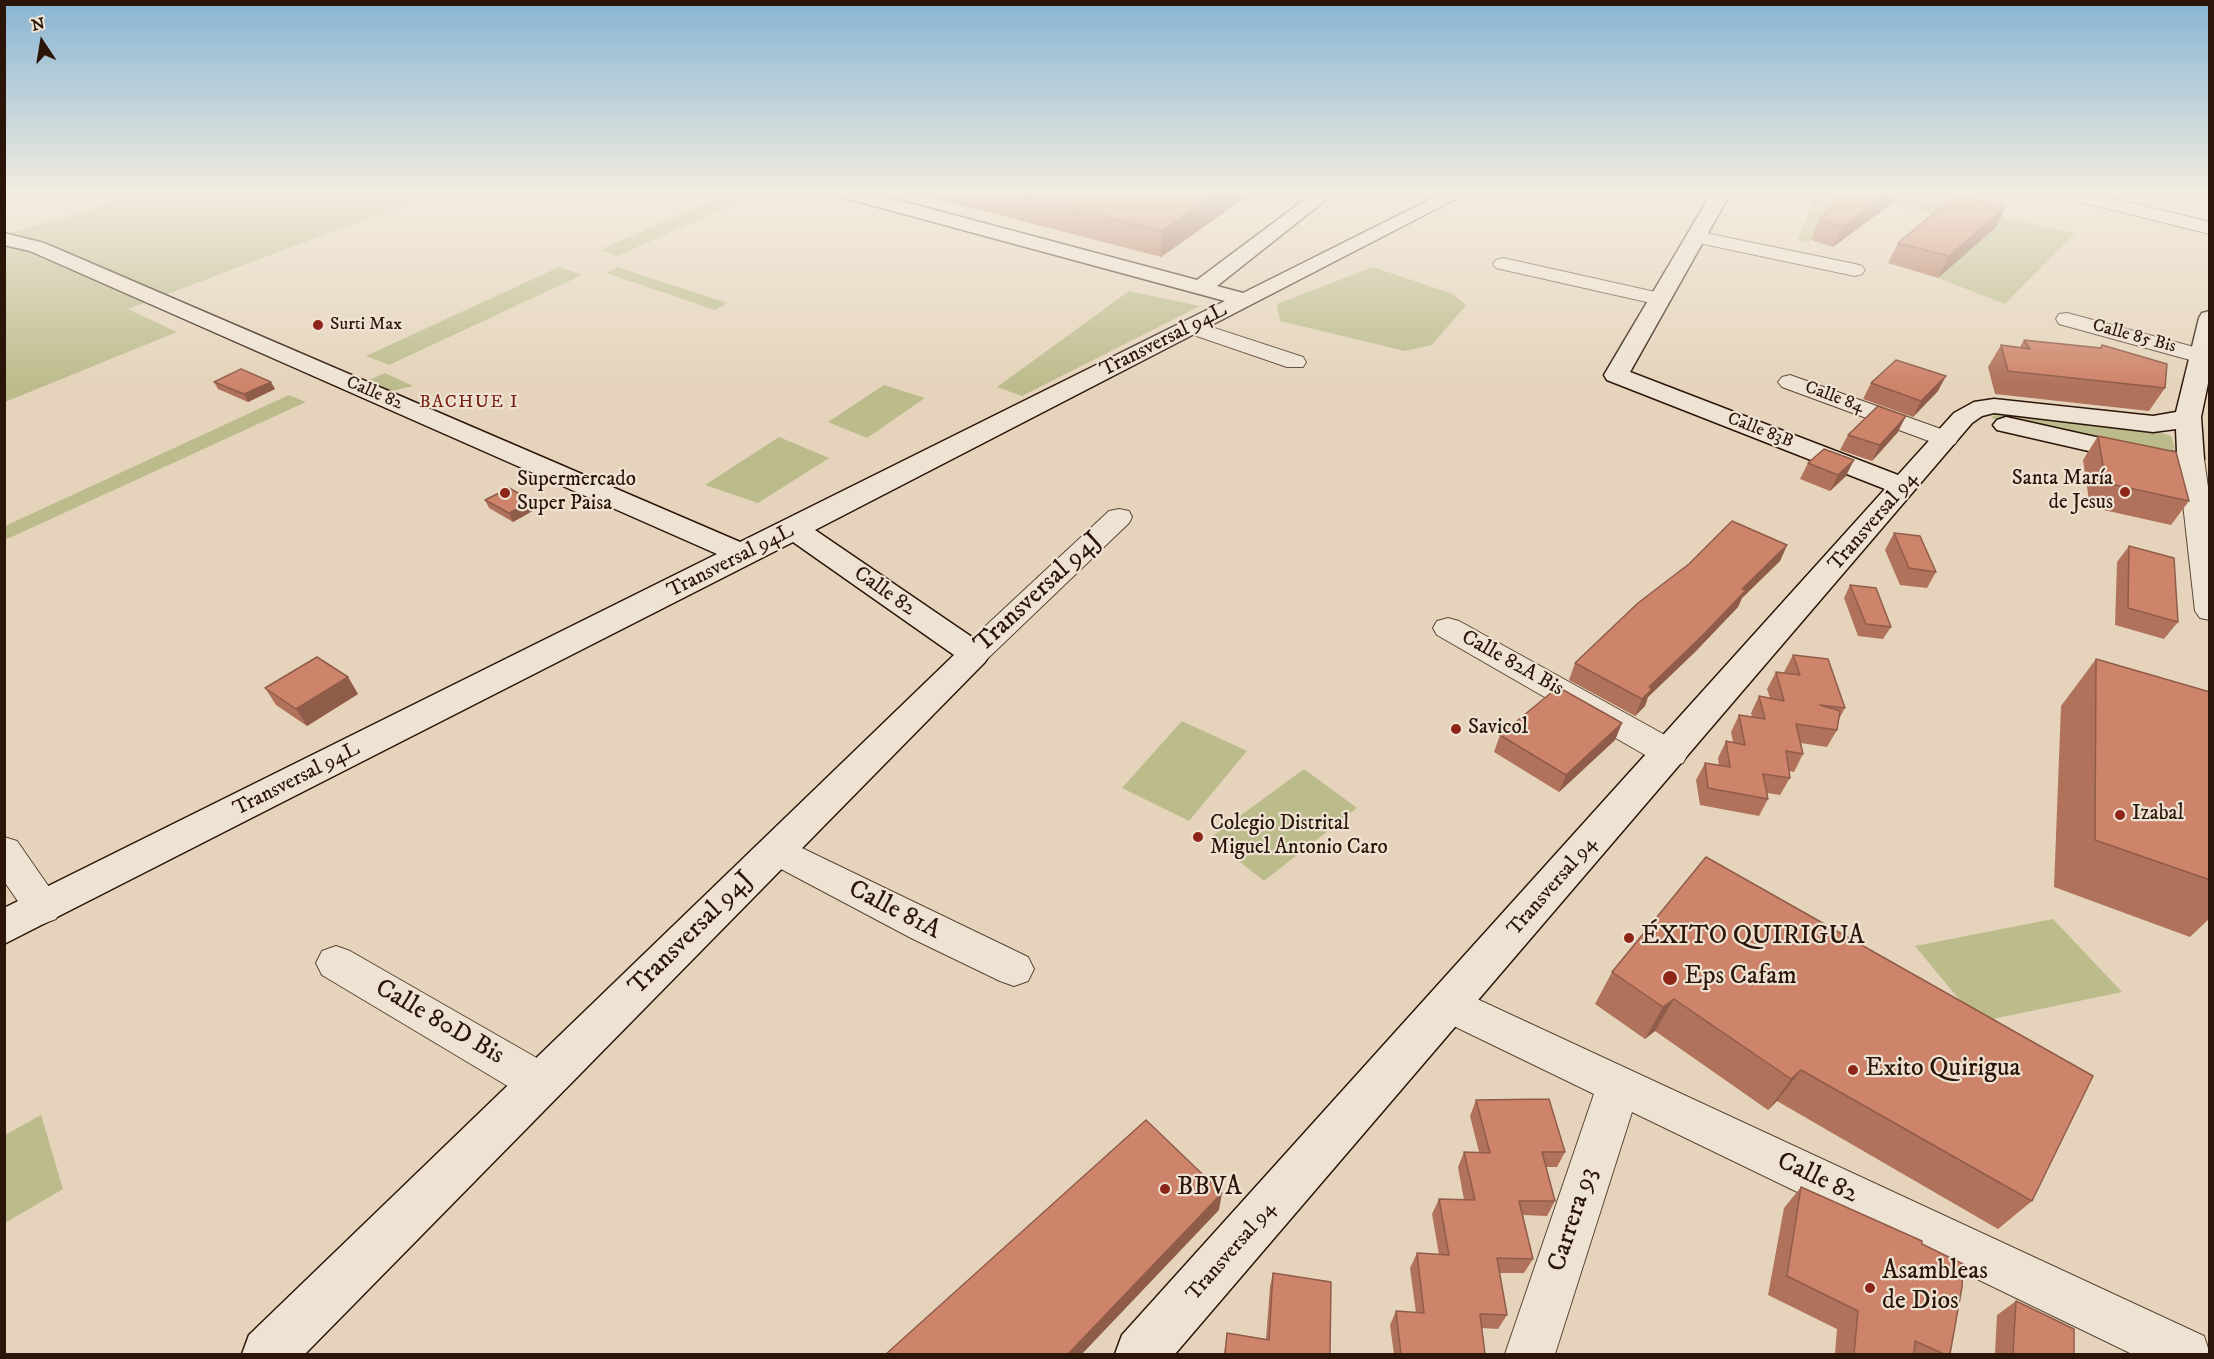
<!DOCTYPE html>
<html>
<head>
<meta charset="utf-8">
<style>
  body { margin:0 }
  #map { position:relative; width:2214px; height:1359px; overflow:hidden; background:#e5d4bb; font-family:"IM FELL DW Pica",serif }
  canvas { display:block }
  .frame { position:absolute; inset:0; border:6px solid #2b1508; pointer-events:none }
  .north { position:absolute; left:12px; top:12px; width:60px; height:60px; -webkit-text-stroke:4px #eee3d3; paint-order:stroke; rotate:348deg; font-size:16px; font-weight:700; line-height:24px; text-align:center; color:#2b1508 }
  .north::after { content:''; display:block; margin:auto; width:21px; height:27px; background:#2b1508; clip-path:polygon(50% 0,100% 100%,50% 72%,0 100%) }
</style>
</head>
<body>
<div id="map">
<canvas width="2214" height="1359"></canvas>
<div class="frame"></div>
<div class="north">N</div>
</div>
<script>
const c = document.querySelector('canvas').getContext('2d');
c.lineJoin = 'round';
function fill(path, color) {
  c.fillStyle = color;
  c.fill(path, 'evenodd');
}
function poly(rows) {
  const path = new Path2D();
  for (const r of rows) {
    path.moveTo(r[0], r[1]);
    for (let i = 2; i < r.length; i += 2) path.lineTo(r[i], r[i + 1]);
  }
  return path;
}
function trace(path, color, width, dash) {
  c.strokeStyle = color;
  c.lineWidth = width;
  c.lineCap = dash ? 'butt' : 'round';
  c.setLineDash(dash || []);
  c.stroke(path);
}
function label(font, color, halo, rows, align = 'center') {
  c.font = font + ' "IM FELL DW Pica",serif';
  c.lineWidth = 4.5;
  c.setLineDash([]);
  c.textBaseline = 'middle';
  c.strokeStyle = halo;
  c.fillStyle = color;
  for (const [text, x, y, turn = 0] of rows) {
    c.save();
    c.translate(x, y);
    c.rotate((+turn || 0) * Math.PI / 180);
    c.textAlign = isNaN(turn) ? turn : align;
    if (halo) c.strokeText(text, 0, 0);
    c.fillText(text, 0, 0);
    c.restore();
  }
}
fill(poly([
  [127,194,432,194,128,309,177,332,5,402,4,235,100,207],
  [725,194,754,194,618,256,600,250],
  [1816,194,1889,194,2075,233,2005,304,1938,278,1995,226,1850,196,1808,243,1798,240],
  [559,267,582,275,389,365,366,356],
  [618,267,727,303,715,310,606,273],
  [1373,267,1453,294,1466,305,1432,345,1405,351,1280,321,1277,304],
  [1129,291,1200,306,1022,396,997,387],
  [385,373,413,386,392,391,369,380],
  [884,385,925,398,867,438,828,422],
  [289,395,306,402,5,540,5,526],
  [1996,413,2144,427,2171,436,2175,448,2168,453,2152,455,1991,418],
  [779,437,829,458,758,503,705,485],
  [1182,721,1247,751,1189,821,1122,788],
  [1304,769,1357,808,1264,881,1210,838],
  [2053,919,2122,992,1978,1022,1915,946],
  [41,1115,63,1189,5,1223,5,1135]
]), '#bbbb8c');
const street = poly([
  [2061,194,2094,194,2210,222,2210,234,2064,198,2061,194],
  [1696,231,1855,264,1862,266,1865,270,1862,274,1855,276,1689,241,1686,237,1689,233,1696,231],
  [1503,258,1660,293,1667,295,1670,299,1667,303,1660,305,1496,268,1493,264,1496,260,1503,258],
  [2067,313,2209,351,2210,360,2201,363,2059,324,2056,319,2059,314,2067,313],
  [1193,321,1303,357,1306,362,1303,367,1287,367,1185,332,1182,327,1185,322,1193,321],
  [1790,375,1955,434,1958,439,1955,444,1946,446,1937,444,1782,387,1778,382,1782,377,1790,375],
  [2191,451,2200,454,2204,459,2210,501,2210,620,2200,618,2195,611,2178,459,2182,454,2191,451],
  [1119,509,1129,511,1132,517,1129,523,985,661,974,664,963,661,959,654,963,647,1109,511,1119,509],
  [1448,618,1459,621,1683,745,1688,754,1683,763,1671,766,1659,763,1437,635,1433,628,1437,621,1448,618],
  [777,836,1028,957,1034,969,1028,981,1014,986,1000,981,911,938,764,860,759,850,764,840,777,836],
  [4,837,17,841,56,897,62,908,56,919,43,924,30,919,4,881,4,837],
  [336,946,350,951,556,1069,562,1083,556,1097,541,1103,526,1097,322,975,316,963,322,951,336,946],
  [1449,986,2204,1336,2210,1354,2132,1354,1632,1112,1555,1354,1505,1354,1594,1094,1435,1017,1429,1004,1435,991,1449,986]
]);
const secondary = poly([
  [843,194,875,194,1197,280,1312,194,1333,194,1217,286,1243,293,1441,194,1465,194,815,530,985,646,990,654,985,662,305,1354,242,1354,249,1335,954,655,793,542,4,944,4,908,717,554,30,251,4,245,4,233,44,243,740,542,1225,301,845,198,843,194],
  [1711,194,1730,194,1630,372,1898,475,1954,413,1974,402,1994,399,2153,416,2176,412,2199,318,2202,313,2210,311,2210,374,2201,417,2204,459,2200,465,2191,467,2163,468,1997,430,1993,425,1997,420,2006,417,2163,452,2177,452,2176,429,2153,432,1994,413,1982,416,1972,423,1175,1354,1115,1354,1122,1335,1885,489,1607,380,1604,375,1711,194]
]);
trace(street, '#5a4535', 2);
trace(secondary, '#2b1508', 3);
fill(street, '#eee3d3');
fill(secondary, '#eee3d3');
fill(poly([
  [918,194,1250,194,1161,257],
  [1842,194,1895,194,1891,204,1833,247,1811,240,1819,220],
  [1996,227,1938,278,1888,263,1898,243],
  [2024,340,2100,348,2102,345,2165,388,2149,411,1995,394,1988,367,2001,345,2020,347],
  [214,382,275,389,248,402,218,389],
  [1871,383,1938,391,1913,417,1863,399],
  [1898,432,1872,461,1840,450,1848,435],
  [2098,436,2189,501,2171,525,2090,507,2083,460],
  [1808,463,1846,476,1830,491,1800,479],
  [485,500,536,509,513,522,489,508],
  [1894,533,1936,572,1927,588,1900,585,1885,550],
  [1787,545,1780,561,1742,598,1738,607,1695,652,1648,697,1645,706,1635,716,1569,680,1575,663],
  [2129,546,2178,622,2164,639,2115,625,2117,562],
  [1850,585,1891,627,1883,639,1858,636,1844,598],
  [1793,655,1845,708,1839,719,1837,730,1827,747,1801,743,1803,754,1794,772,1789,771,1790,778,1780,795,1767,793,1768,799,1759,816,1700,805,1696,780,1705,763,1719,766,1718,758,1726,741,1733,742,1731,732,1739,715,1752,717,1751,713,1759,696,1770,698,1767,689,1776,672,1785,673,1784,672],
  [2096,659,2210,692,2210,918,2190,937,2054,887,2061,706],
  [348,677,358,694,307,726,276,705,265,688],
  [1622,723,1615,740,1559,792,1494,752,1500,735],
  [1706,857,2032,1201,1998,1229,1777,1101,1768,1110,1655,1031,1645,1039,1595,1004,1612,972],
  [1476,1100,1565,1152,1557,1167,1546,1167,1555,1201,1547,1216,1523,1215,1533,1259,1524,1273,1499,1273,1507,1315,1498,1329,1482,1328,1485,1354,1394,1354,1390,1325,1396,1311,1416,1313,1410,1268,1417,1253,1439,1255,1432,1214,1439,1199,1464,1200,1458,1167,1464,1152,1479,1152,1470,1116],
  [1801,1187,1922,1244,1950,1354,1835,1354,1837,1329,1768,1295,1784,1208],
  [1273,1273,1330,1354,1224,1354,1227,1333,1266,1339,1270,1287],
  [2016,1301,2074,1354,1995,1354,1997,1315]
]), '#b1725b');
fill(poly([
  [1216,194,1250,194,1161,257,1162,231],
  [1886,194,1895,194,1891,204,1833,247,1842,227],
  [2006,206,1996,227,1938,278,1949,256],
  [1946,376,1938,391,1913,417,1921,401],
  [271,382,275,389,248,402,244,394],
  [1906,416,1898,432,1872,461,1880,445],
  [1854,460,1846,476,1830,491,1838,475],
  [533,501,536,509,513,522,509,513],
  [1787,545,1780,561,1742,598,1738,607,1695,652,1648,697,1645,706,1635,716,1642,699,1649,687,1742,589],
  [348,677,358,694,307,726,296,709],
  [1622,723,1615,740,1559,792,1566,775],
  [1674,999,1655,1031,1645,1039,1663,1007],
  [1801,1070,1777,1101,1768,1110,1791,1079],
  [1222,1193,1219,1210,1082,1354,1068,1354]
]), '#905c4a');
const building = poly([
  [1013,194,1216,194,1162,231,1013,194],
  [1842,194,1886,194,1842,227,1819,220,1842,194],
  [1954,196,2006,206,1949,256,1898,243,1954,196],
  [2024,340,2101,348,2102,345,2167,364,2165,388,2008,371,2001,345,2030,349,2024,340],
  [1896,360,1946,376,1921,401,1871,383,1896,360],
  [241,369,271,382,244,394,214,382,241,369],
  [1878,406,1906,416,1880,445,1848,435,1878,406],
  [2098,436,2176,452,2189,501,2106,483,2098,436],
  [1824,449,1854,460,1838,475,1808,463,1824,449],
  [509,488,533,501,509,513,485,500,509,488],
  [1732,521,1787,545,1742,589,1746,590,1703,635,1649,687,1652,689,1642,699,1575,663,1638,603,1689,564,1732,521],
  [1894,533,1920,536,1936,572,1909,568,1894,533],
  [2129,546,2174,558,2178,622,2128,608,2129,546],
  [1850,585,1876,588,1891,627,1866,624,1850,585],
  [1793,655,1828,659,1845,708,1820,705,1840,711,1837,730,1796,724,1803,754,1786,751,1790,778,1763,774,1768,799,1708,788,1705,763,1730,767,1726,741,1745,745,1739,715,1765,719,1759,696,1784,701,1776,672,1800,675,1793,655],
  [317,657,348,677,296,709,265,688,317,657],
  [2096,659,2210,692,2210,880,2095,840,2096,659],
  [1558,687,1622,723,1566,775,1500,735,1558,687],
  [1706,857,2093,1076,2032,1201,1801,1070,1791,1079,1674,999,1663,1007,1612,972,1706,857],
  [1549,1099,1565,1152,1542,1152,1555,1201,1519,1201,1533,1259,1497,1258,1507,1315,1480,1314,1485,1354,1401,1354,1396,1311,1424,1313,1417,1253,1449,1255,1439,1199,1475,1200,1464,1152,1490,1153,1476,1100,1549,1099],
  [1146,1120,1222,1193,1068,1354,886,1354,1146,1120],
  [1801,1187,1922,1241,1922,1244,1963,1264,1962,1287,1950,1354,1944,1354,1915,1341,1914,1354,1854,1354,1858,1311,1787,1276,1801,1187],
  [1273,1273,1331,1282,1330,1354,1225,1354,1227,1333,1269,1340,1273,1273],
  [2016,1301,2074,1329,2074,1354,2013,1354,2016,1301]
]);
fill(building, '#ce846a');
trace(building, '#905c4a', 1.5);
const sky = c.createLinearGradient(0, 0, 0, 385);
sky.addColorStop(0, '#88b5d4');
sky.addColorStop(0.5, '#f3ece0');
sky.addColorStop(1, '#f3ece000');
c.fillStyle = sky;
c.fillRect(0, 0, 2214, 385);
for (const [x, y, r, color] of [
  [318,325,6,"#8f2418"],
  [2125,492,6,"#8f2418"],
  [505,493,6,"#8f2418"],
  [1456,729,6,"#8f2418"],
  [2120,815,6,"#8f2418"],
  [1198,837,6,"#8f2418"],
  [1629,938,6,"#8f2418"],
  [1670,978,8,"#8f2418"],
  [1853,1070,6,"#8f2418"],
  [1165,1189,6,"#8f2418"],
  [1870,1288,6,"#8f2418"]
]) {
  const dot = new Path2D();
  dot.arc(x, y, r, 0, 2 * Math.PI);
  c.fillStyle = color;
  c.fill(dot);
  trace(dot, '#eee3d3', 2);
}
label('18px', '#2b1508', '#eee3d3', [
  ["Surti Max",330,325]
], 'left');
label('18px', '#2b1508', '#eee3d3', [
  ["Calle 85 Bis",2134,337,15],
  ["Calle 82",374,394,23],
  ["Calle 84",1834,398,20],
  ["Calle 83B",1760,431,21]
]);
c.letterSpacing = '1.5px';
label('18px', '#7a1f14', '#eee3d3', [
  ["BACHUE I",469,403]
]);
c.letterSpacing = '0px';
label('21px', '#2b1508', '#eee3d3', [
  ["Transversal 94L",1164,341,-27],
  ["Transversal 94",1874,522,-49],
  ["Transversal 94L",731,562,-27],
  ["Calle 82",884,592,35],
  ["Calle 82A Bis",1512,664,29],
  ["Transversal 94L",297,780,-27],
  ["Transversal 94",1553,887,-49],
  ["Transversal 94",1232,1252,-49]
]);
label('21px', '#2b1508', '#eee3d3', [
  ["Santa María",2113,480,"right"],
  ["de Jesus",2113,504,"right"],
  ["Supermercado",517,481],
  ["Super Paisa",517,505],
  ["Savicol",1468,729],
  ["Izabal",2132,815],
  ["Colegio Distrital",1210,825],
  ["Miguel Antonio Caro",1210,849]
], 'left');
label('26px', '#2b1508', '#eee3d3', [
  ["Transversal 94J",1039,593,-43],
  ["Calle 81A",894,911,27],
  ["Transversal 94J",692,934,-45],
  ["Calle 80D Bis",439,1023,30],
  ["Calle 82",1817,1179,25],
  ["Carrera 93",1574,1220,-72]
]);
label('26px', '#2b1508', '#eee3d3', [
  ["ÉXITO QUIRIGUA",1641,938],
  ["Eps Cafam",1684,978],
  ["Exito Quirigua",1865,1070],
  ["BBVA",1177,1189],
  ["Asambleas",1882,1273],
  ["de Dios",1882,1303]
], 'left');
</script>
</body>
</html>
